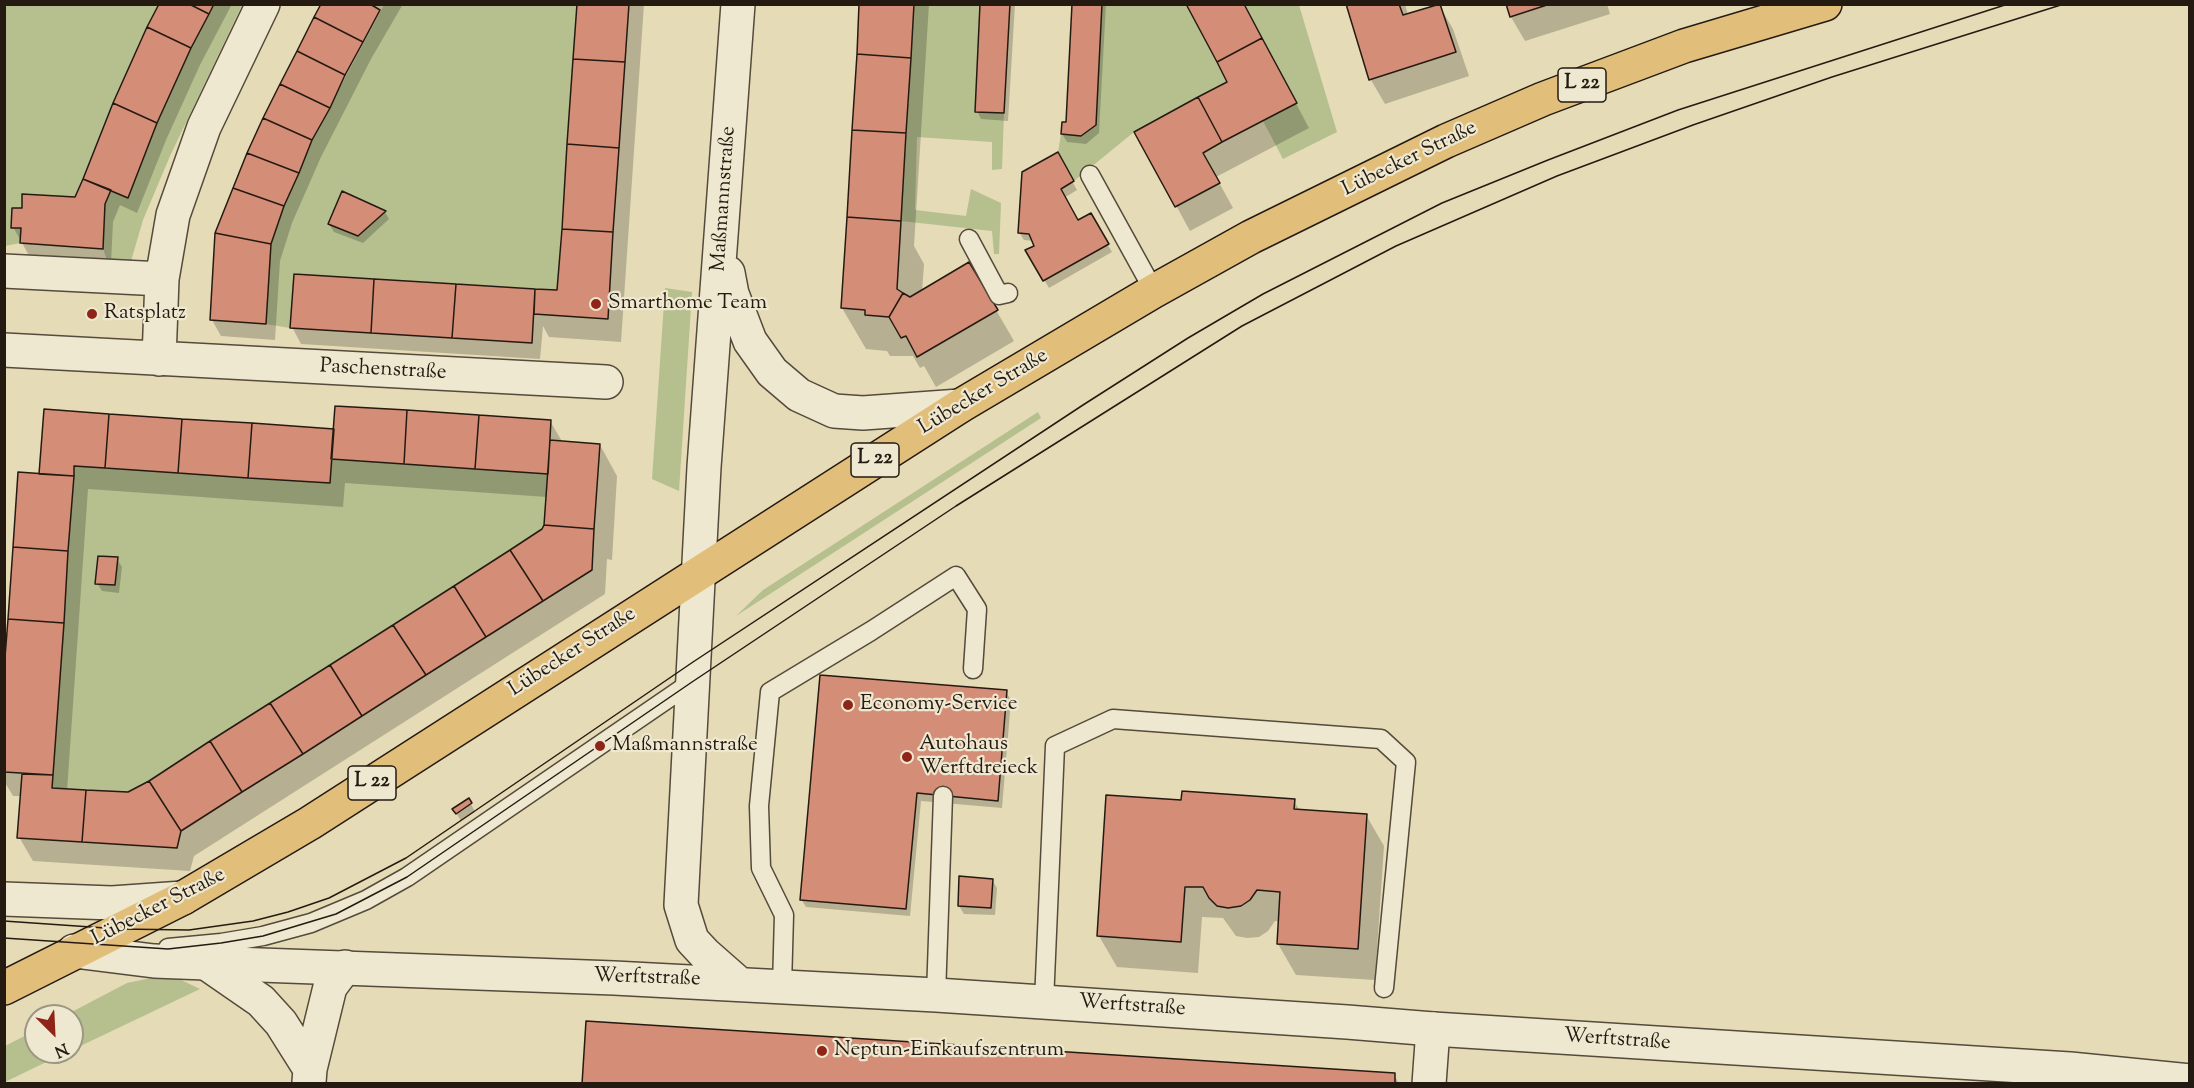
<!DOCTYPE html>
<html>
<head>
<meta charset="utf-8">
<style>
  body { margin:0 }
  #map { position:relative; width:2194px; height:1088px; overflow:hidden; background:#e5dbb6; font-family:"Sorts Mill Goudy",serif }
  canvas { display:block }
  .frame { position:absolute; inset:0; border:6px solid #251a12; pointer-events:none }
  .north { position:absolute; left:24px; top:1004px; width:60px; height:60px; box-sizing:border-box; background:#eee8d0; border:2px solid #9e9684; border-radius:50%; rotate:156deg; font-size:16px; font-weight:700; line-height:24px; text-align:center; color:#251a12 }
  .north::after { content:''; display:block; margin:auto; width:21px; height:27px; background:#8f2418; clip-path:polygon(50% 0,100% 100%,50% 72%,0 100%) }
</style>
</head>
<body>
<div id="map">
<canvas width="2194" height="1088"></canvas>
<div class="frame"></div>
<div class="north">N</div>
</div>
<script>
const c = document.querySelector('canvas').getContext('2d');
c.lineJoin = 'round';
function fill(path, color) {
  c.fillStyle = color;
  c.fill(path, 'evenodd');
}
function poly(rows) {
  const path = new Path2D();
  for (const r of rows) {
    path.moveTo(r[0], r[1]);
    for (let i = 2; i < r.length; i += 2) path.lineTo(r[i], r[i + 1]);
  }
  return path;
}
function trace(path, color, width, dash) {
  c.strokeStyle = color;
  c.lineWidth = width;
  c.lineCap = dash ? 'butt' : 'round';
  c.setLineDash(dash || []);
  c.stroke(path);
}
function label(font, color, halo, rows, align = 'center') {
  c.font = font + ' "Sorts Mill Goudy",serif';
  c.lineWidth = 4.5;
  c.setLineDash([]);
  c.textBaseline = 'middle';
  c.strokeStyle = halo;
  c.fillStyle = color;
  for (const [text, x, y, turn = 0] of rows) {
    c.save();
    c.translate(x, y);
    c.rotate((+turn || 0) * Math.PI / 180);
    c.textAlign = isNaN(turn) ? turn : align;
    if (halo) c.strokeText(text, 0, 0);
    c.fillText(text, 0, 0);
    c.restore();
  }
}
fill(poly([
  [4,5,159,5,75,197,22,194,22,208,12,208,11,227,21,228,20,243,5,246],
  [214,5,242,5,170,156,143,220,131,261,107,260,103,249,105,204,111,190,128,197,157,123,191,48],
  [384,5,577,5,557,290,294,274,290,328,266,324,271,244,284,206,312,140],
  [914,5,980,5,975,111,1004,113,1002,169,992,170,992,142,917,137,915,210,966,216,971,189,1001,203,999,254,994,254,992,231,901,221],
  [1102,5,1186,5,1227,82,1134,132,1074,181,1058,152,1061,134,1081,136,1096,125],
  [1244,5,1299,5,1337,132,1283,159,1263,121,1297,103],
  [665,288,692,292,679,491,652,479],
  [1038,412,1041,418,736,616,763,590],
  [331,459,548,474,544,525,542,529,510,550,149,781,128,792,52,788,74,466,329,483],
  [151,978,177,978,200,989,72,1050,72,1016,64,1016,127,983],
  [36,1030,36,1052,67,1052,5,1082,5,1046]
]), '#b5c08e');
fill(poly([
  [161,4,232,4,200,65,166,140,137,213,120,205,113,222,111,264,31,259,13,227,24,209,76,198],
  [324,4,403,4,371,59,321,157,292,223,280,261,275,340,221,336,212,320],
  [578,4,644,4,621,342,549,337,543,326,540,359,301,344,292,327,295,275,559,292],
  [861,4,929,4,914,246,924,264,922,292,996,310,1014,341,936,387,924,366,920,368,913,356,890,356,887,351,866,349,842,308],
  [981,4,1015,4,1008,121,981,119,977,111],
  [1074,4,1106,4,1099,133,1086,144,1067,142,1062,134,1063,124,1067,124],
  [1243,4,1309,128,1216,177,1233,208,1190,231,1136,132,1229,83],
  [1347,4,1405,4,1408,15,1439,5,1453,29,1469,76,1385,104,1371,80],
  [1508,4,1607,4,1610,14,1525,41,1511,17],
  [1057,154,1077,190,1064,198,1077,222,1090,215,1112,252,1049,288,1027,251,1036,246,1034,241,1024,240,1019,232],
  [385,212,389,219,363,243,334,232,329,224],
  [45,410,335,430,550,421,563,443,600,445,617,476,612,560,607,559,605,594,194,856,190,871,33,861,19,837,22,796,13,796,4,781,4,692,40,475],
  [345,483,547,497,545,525,543,530,149,782,128,794,67,791,88,489,343,507],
  [117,559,122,567,119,593,102,591,97,583],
  [1006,692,1011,700,1002,808,921,801,910,916,806,907,801,899],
  [469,800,475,812,461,821,454,809],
  [1294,801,1300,811,1366,815,1384,846,1375,980,1296,975,1278,944,1280,921,1275,921,1268,931,1259,937,1247,938,1236,936,1223,918,1202,917,1198,973,1117,967,1099,936,1183,802],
  [992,880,997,888,995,915,964,914,959,906],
  [1394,1074,1399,1084,583,1084]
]), '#0003');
const building = poly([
  [159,4,189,4,209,14,191,48,147,27,159,4],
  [189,4,214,4,209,14,189,4],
  [321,4,370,4,380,10,363,42,314,17,321,4],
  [577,4,629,4,625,62,573,59,577,4],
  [859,4,914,4,911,58,857,54,859,4],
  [980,4,1010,4,1004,113,975,112,980,4],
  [1072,4,1102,4,1096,125,1081,136,1061,134,1062,122,1066,122,1072,4],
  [1186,4,1244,4,1262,38,1217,62,1186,4],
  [1346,4,1399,4,1403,15,1440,4,1456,52,1369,80,1346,4],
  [1506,4,1550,4,1510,17,1506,4],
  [314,17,363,42,345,75,297,51,314,17],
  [147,27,191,48,157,123,113,103,147,27],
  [1262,38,1297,103,1222,142,1198,97,1227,82,1217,62,1262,38],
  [297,51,345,75,330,108,280,84,297,51],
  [857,54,911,58,906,133,852,130,857,54],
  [573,59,625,62,619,148,567,144,573,59],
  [280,84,330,108,312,140,263,118,280,84],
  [1198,97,1222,142,1203,153,1220,183,1175,207,1134,132,1198,97],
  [113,103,157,123,128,198,83,179,113,103],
  [263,118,312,140,299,173,247,153,263,118],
  [852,130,906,133,901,221,847,217,852,130],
  [567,144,619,148,613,232,562,229,567,144],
  [1058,152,1074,181,1061,189,1078,220,1091,213,1109,244,1043,281,1025,250,1034,246,1029,234,1018,233,1022,172,1058,152],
  [247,153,299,173,284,206,233,188,247,153],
  [83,179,111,190,105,204,103,249,20,243,21,228,11,228,12,208,22,208,22,194,75,197,83,179],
  [233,188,284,206,271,244,215,233,233,188],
  [342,191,386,211,358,236,328,224,342,191],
  [847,217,901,221,897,289,903,293,889,317,865,315,865,310,841,308,847,217],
  [562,229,613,232,608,319,534,314,535,289,557,290,562,229],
  [215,233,271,244,266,324,210,320,215,233],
  [969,262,998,310,917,357,906,336,901,338,889,317,903,293,910,297,969,262],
  [294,274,374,279,371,333,290,328,294,274],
  [374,279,456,284,452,338,371,333,374,279],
  [456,284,535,289,532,343,452,338,456,284],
  [335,406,407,410,404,464,331,459,335,406],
  [44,409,109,414,105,468,74,466,74,476,39,474,44,409],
  [407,410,479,415,475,469,404,464,407,410],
  [109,414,182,419,178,473,105,468,109,414],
  [479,415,551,420,548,474,475,469,479,415],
  [182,419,252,423,248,478,178,473,182,419],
  [252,423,334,429,330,483,248,478,252,423],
  [550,440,600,444,594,529,544,525,550,440],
  [18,472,74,476,68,551,13,547,18,472],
  [544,525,594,529,592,570,543,601,510,550,542,529,544,525],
  [13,547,68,551,64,623,8,619,13,547],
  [510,550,543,601,486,637,454,586,510,550],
  [98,556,118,557,115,585,95,584,98,556],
  [454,586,486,637,426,675,393,625,454,586],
  [8,619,64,623,53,775,4,772,4,670,8,619],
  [393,625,426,675,362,716,330,665,393,625],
  [330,665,362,716,303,754,270,703,330,665],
  [820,675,1007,690,998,801,917,793,906,909,800,900,820,675],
  [270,703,303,754,242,792,210,741,270,703],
  [210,741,242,792,181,831,149,781,210,741],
  [22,774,53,775,52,788,86,790,82,842,17,838,22,774],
  [149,781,181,831,177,848,82,842,86,790,128,792,149,781],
  [1182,791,1295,799,1294,809,1367,814,1358,949,1277,944,1280,892,1257,890,1250,900,1241,906,1228,908,1217,906,1209,898,1203,887,1185,887,1181,942,1097,936,1106,795,1181,800,1182,791],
  [469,798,472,803,456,814,452,809,469,798],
  [959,876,993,879,991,908,958,906,959,876],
  [586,1021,1395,1073,1395,1084,582,1084,586,1021]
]);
fill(building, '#d48d76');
trace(building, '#251a12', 1.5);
const service = poly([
  [1090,175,1154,291],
  [969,239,999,295,1008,293],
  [168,948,221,943,263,936,311,923,366,900,407,877,692,682],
  [782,986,784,915,761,868,759,806,770,692,871,631,956,576,977,609,973,669],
  [936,995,943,796],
  [1044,1002,1055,746,1113,719,1381,739,1406,762,1384,988]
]);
const minor = poly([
  [4,271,162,279],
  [4,350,606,382],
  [159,359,162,279,173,215,204,127,263,4],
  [206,963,261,1001,281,1023,310,1069],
  [309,1082,310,1069,330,987,345,967],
  [1429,1084,1433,1029]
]);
const tertiary = poly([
  [738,4,704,467,681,905,692,940,705,954,738,983],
  [728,273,732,294,750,341,772,372,799,395,834,411,863,413,960,406],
  [4,899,112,903,183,898],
  [74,951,154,961,206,963,614,978,936,995,1347,1022,1433,1029,2070,1069,2190,1081]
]);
const primary = poly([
  [4,988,183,898,310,823,960,406,1154,291,1251,237,1446,141,1543,99,1684,46,1825,4]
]);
trace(service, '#554a3b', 21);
trace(minor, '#554a3b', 36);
trace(tertiary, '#554a3b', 36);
trace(primary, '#251a12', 36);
trace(service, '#eee8d0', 18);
trace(minor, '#eee8d0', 33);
trace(tertiary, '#eee8d0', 33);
trace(primary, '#e2be7b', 33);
trace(poly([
  [4,921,120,929,189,930,253,921,288,912,329,898,406,858,693,662,1083,405,1188,338,1263,294,1442,203,1548,160,1678,110,2008,4],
  [4,938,168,949,221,943,263,936,336,914,407,877,692,682,956,506,1242,326,1396,246,1557,176,1693,125,1832,77,2064,4]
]), '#251a12', 1.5);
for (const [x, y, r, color] of [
  [596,304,6,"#8f2418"],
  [92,314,6,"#8f2418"],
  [848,705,6,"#8f2418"],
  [600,746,6,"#8f2418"],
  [907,757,6,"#8f2418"],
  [822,1051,6,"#8f2418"]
]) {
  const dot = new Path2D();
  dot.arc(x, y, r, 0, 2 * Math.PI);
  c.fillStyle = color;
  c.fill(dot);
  trace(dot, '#eee8d0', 2);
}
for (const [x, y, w] of [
  [1582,85,48],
  [875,460,48],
  [372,783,48]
]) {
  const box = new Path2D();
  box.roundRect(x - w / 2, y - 17, w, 34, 4.5);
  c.fillStyle = '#eee8d0';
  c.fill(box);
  trace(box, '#251a12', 1.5);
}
label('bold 20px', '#251a12', null, [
  ["L 22",1582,85],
  ["L 22",875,460],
  ["L 22",372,783]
]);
label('21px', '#251a12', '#eee8d0', [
  ["Lübecker Straße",1410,160,-26],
  ["Maßmannstraße",725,199,-86],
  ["Paschenstraße",383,371,3],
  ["Lübecker Straße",984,393,-31],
  ["Lübecker Straße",573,653,-33],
  ["Lübecker Straße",159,908,-27],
  ["Werftstraße",647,979,2],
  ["Werftstraße",1132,1007,4],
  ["Werftstraße",1617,1041,4]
]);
label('21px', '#251a12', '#eee8d0', [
  ["Smarthome Team",608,304],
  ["Ratsplatz",104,314],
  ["Economy-Service",860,705],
  ["Autohaus",919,745],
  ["Werftdreieck",919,769],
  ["Maßmannstraße",612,746],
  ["Neptun-Einkaufszentrum",834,1051]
], 'left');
</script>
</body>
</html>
